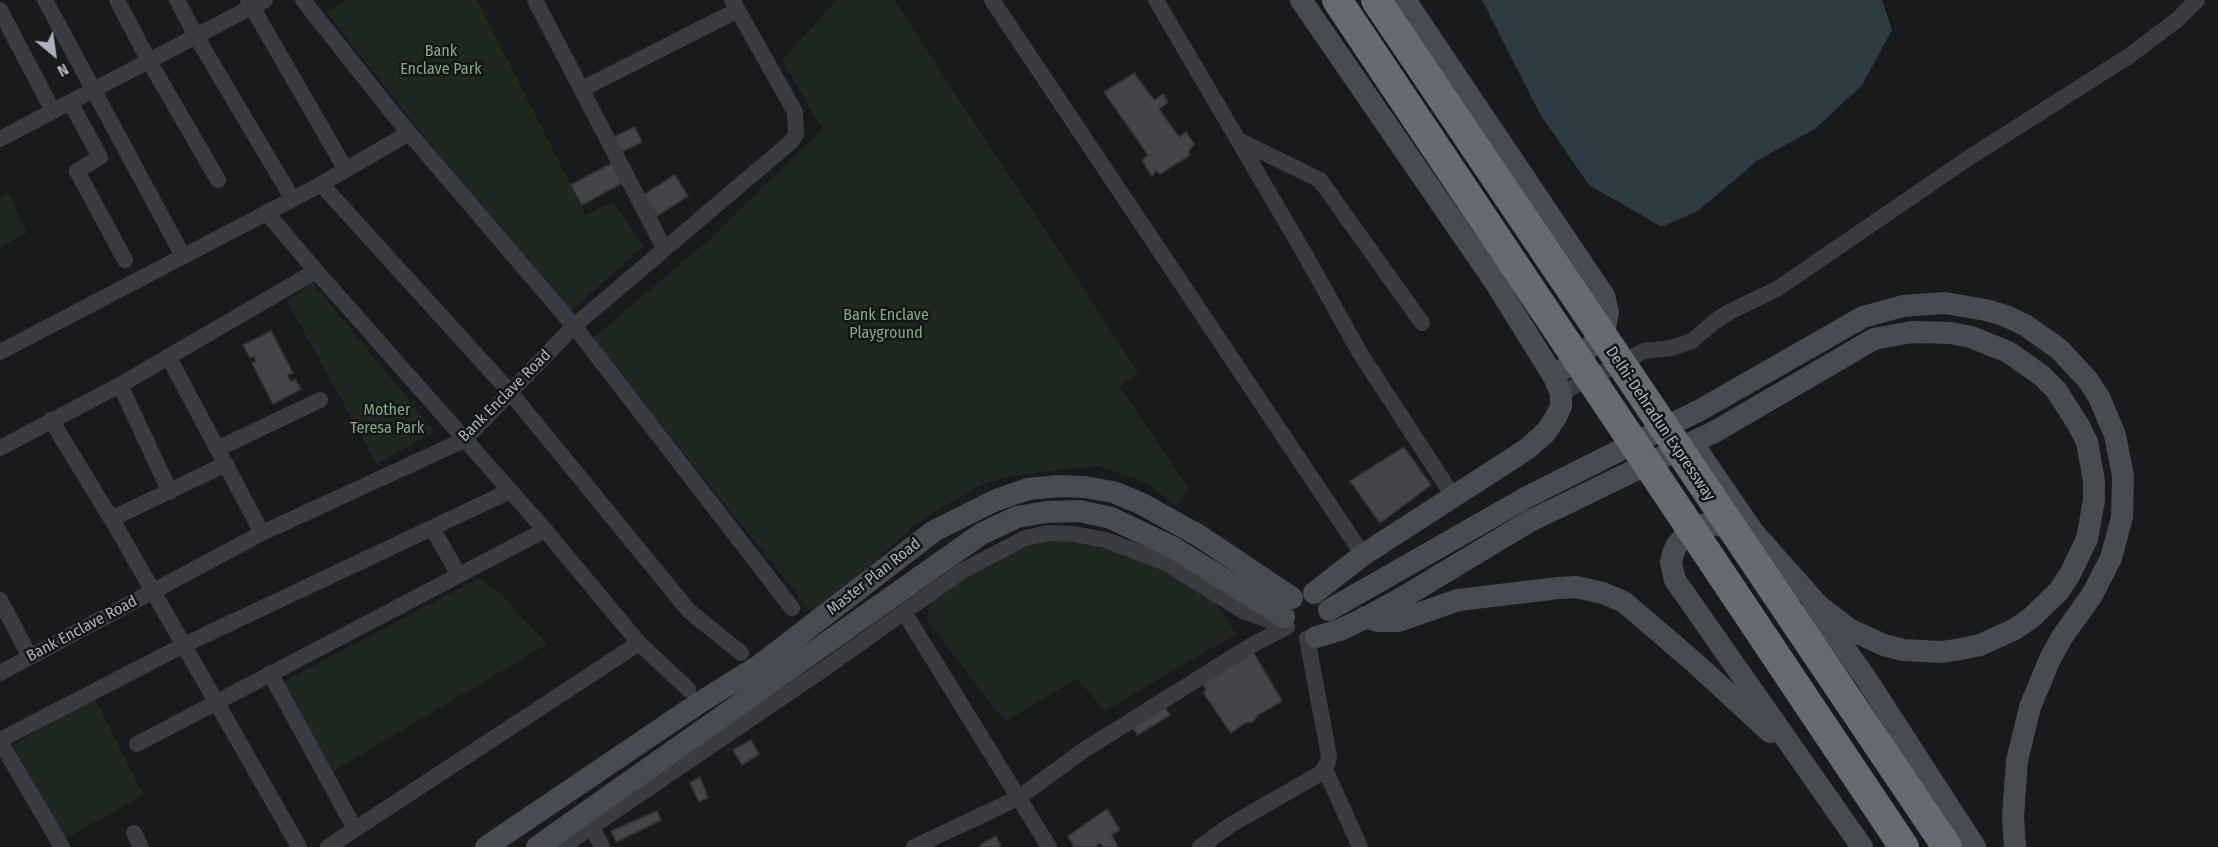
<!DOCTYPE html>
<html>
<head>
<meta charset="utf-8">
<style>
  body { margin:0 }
  #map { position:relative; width:2218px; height:847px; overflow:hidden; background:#191a1c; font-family:"Fira Sans Condensed",sans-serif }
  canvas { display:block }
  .north { position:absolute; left:24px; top:24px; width:60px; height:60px; -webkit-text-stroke:4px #141517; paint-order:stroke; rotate:151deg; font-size:16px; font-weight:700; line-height:24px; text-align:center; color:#abb2bd }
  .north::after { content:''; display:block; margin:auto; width:21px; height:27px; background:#abb2bd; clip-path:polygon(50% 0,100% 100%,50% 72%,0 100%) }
</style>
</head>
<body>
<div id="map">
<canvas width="2218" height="847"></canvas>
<div class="north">N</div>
</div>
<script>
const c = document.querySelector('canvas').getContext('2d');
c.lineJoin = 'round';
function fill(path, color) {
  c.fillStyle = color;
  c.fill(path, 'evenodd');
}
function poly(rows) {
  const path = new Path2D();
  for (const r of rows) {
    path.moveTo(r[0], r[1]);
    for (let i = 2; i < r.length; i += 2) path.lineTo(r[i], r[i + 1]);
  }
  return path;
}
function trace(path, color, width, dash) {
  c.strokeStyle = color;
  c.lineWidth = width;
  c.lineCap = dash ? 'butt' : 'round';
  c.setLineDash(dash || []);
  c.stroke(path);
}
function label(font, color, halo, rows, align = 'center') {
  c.font = font + ' "Fira Sans Condensed",sans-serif';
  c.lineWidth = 5;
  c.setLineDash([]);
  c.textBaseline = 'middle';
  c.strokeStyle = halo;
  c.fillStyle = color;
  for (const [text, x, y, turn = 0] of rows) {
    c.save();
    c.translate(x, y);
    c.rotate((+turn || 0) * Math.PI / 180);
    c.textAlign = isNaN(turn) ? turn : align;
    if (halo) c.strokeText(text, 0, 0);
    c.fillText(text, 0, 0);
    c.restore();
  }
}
fill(poly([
  [348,0,477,0,586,215,613,202,644,246,565,316,326,12],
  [837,0,894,0,1138,372,1120,387,1189,489,1177,506,1146,483,1099,466,1023,474,980,485,923,519,813,614,592,339,718,232,822,129,782,60],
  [8,193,27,233,0,248,0,197],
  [312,282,435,432,377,464,287,301],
  [1088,536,1156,561,1214,600,1236,634,1105,711,1077,679,1005,722,926,619,933,595,1026,537],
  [479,578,500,594,547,644,319,780,275,686],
  [93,695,143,795,65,839,13,745]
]), '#1f281f');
fill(poly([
  [1482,0,1882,0,1892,30,1862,85,1815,129,1758,160,1699,210,1662,227,1589,185,1540,114]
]), '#2e3b42');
const building = poly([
  [1134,73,1154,100,1163,94,1168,102,1159,109,1179,137,1186,132,1194,144,1188,152,1190,155,1160,174,1156,170,1152,177,1142,160,1148,155,1104,92,1134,73],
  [635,127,642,142,617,154,610,139,635,127],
  [614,162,624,182,582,205,571,185,614,162],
  [675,175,688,196,657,216,643,195,675,175],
  [271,331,293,373,287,375,291,382,295,379,301,389,273,404,252,363,256,361,254,356,250,358,243,345,271,331],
  [1404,447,1431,485,1380,523,1350,481,1404,447],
  [1252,650,1282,701,1258,715,1253,722,1245,723,1231,733,1203,692,1206,690,1201,681,1252,650],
  [1164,706,1170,715,1138,735,1132,727,1164,706],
  [751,740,759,754,742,765,733,750,751,740],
  [700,777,708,798,699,802,690,783,700,777],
  [1107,809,1120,830,1112,835,1118,847,1103,847,1100,843,1095,847,1074,847,1068,836,1107,809],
  [657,811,661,820,616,842,611,831,657,811],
  [996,836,1001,847,981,847,980,845,996,836]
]);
fill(building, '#434549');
trace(building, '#333438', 1.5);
trace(poly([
  [45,0,183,256],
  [117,0,149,61,218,180],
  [177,0,196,36,292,198],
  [248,0,346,170],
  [303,0,398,120,574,326,792,608],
  [535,0,664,248],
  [992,0,1363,555],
  [1156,0,1303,251,1360,353,1453,496],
  [0,10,53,111],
  [582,89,738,10],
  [70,102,100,157,77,171,125,260],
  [0,139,265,0],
  [1238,140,1320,180,1422,323],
  [321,184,510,392,689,611,741,653],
  [266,212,316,271],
  [0,352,316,187,409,133],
  [168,356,262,533],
  [120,385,170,492],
  [1561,393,1644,351,1671,348,1692,341,1714,322,1729,312,1777,289,1967,159,2129,56,2178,19,2197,0],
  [51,420,118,530,299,847],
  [0,448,120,385,316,271,545,530,639,643,688,689],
  [217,449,320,400],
  [111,519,226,464],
  [432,528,459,575],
  [0,600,30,657],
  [904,612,1049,847],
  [0,673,262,533,464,440,574,326,792,141,796,134,795,112,732,0],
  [270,673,355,829],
  [0,740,184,645,510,491],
  [0,741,62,847],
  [137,744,545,530],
  [1325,769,1360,847],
  [587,818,602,847],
  [134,833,141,847],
  [328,847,639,643],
  [562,847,824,669,962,571,1025,538,1048,533,1074,534,1106,540,1166,563,1243,611,1287,627],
  [914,847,1018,798,1084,750,1252,645,1287,627],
  [1200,847,1232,824,1321,773,1328,762,1329,756,1307,638]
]), '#3a3c41', 16);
trace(poly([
  [1301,0,1495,282,1554,377,1561,393,1561,406,1556,417,1546,432,1527,449,1363,555,1314,593],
  [1405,0,1604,296,1608,312,1605,327,1597,341,1565,368],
  [1739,534,1728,527,1711,524,1703,525,1687,533,1676,546,1673,554,1671,563,1675,580,1862,847],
  [1813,604,1865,677,1975,847],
  [1329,610,1527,497,1702,409,1863,317,1903,306,1945,303,1986,310,2006,316,2025,325,2059,349,2087,379,2099,397,2115,435,2123,476,2122,517,2111,558,2092,595,2062,637,2050,659,2030,707,2017,761,2013,817,2015,847],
  [1366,617,1377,621,1398,621,1458,600,1559,588,1576,587,1603,593,1624,602,1694,662,1770,732],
  [1316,637,1340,630,1369,616,1402,598,1530,521,1716,431],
  [486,847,699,703,760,665,934,531,996,500,1028,489,1059,486,1085,487,1113,492,1140,503,1198,535,1292,598],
  [537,847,981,534,1017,517,1046,512,1080,511,1111,518,1174,548,1284,617]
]), '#484b52', 22);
trace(poly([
  [1697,450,1754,533,1819,606,1849,629,1884,645,1903,650,1942,652,1961,649,1980,645,2015,629,2031,618,2059,591,2070,574,2087,539,2094,500,2094,481,2087,442,2078,424,2056,390,2041,375,2008,352,1971,337,1951,333,1912,332,1874,339,1716,431]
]), '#484b52', 22);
trace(poly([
  [1337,0,1904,847],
  [1376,0,1947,847]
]), '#666b73', 30);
label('16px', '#82a981', '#141517', [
  ["Bank",441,52],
  ["Enclave Park",441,70],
  ["Bank Enclave",886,316],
  ["Playground",886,334],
  ["Mother",387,411],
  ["Teresa Park",387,429]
]);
label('16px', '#abb2bd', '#141517', [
  ["Bank Enclave Road",505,396,-45],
  ["Delhi-Dehradun Expressway",1660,424,56],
  ["Master Plan Road",874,577,-38],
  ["Bank Enclave Road",82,629,-28]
]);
</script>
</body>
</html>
